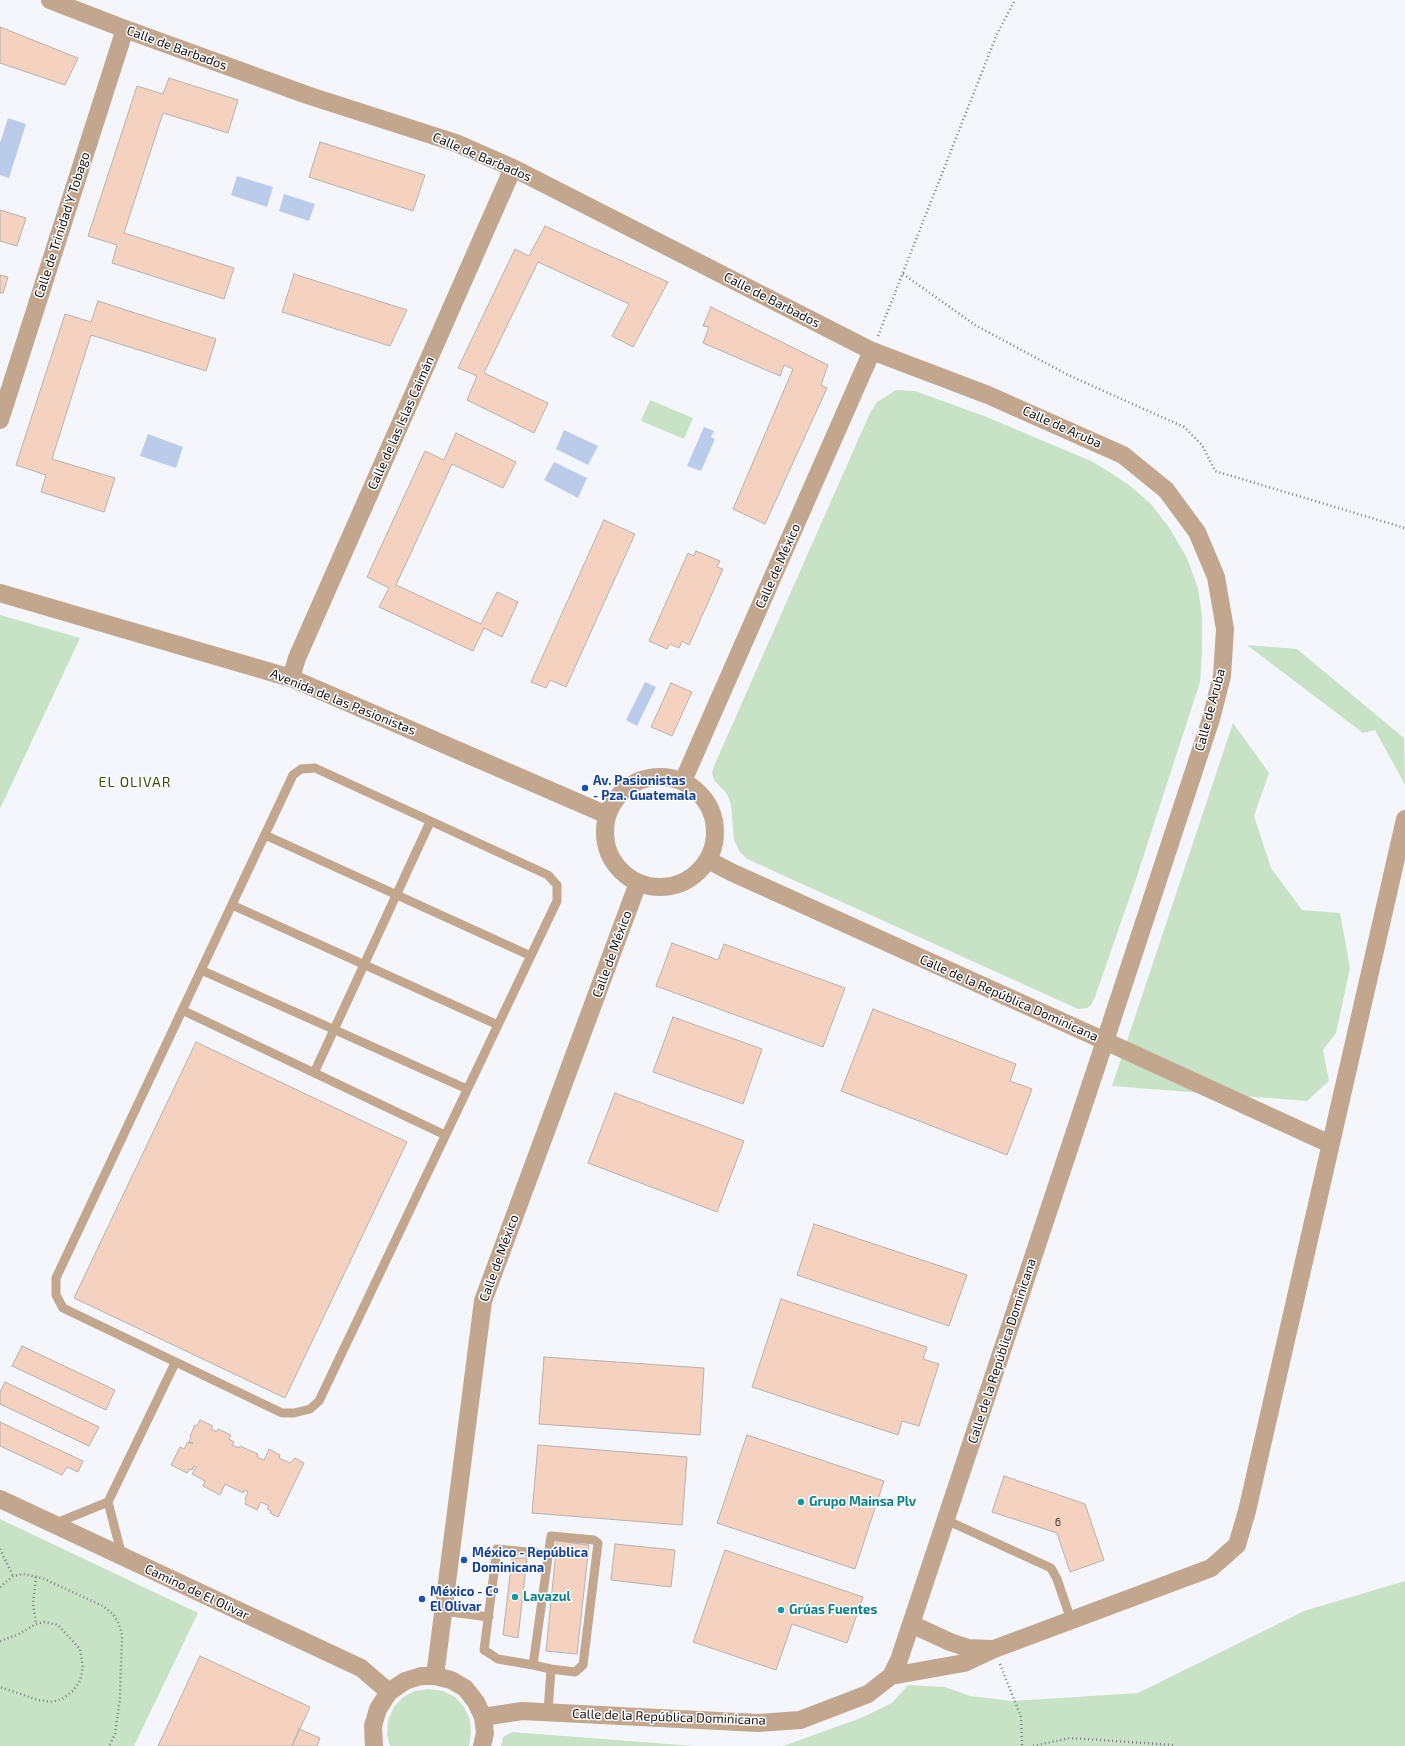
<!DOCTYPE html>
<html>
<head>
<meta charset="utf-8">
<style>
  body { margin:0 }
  canvas { display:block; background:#f4f6fb }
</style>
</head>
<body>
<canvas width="1405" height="1746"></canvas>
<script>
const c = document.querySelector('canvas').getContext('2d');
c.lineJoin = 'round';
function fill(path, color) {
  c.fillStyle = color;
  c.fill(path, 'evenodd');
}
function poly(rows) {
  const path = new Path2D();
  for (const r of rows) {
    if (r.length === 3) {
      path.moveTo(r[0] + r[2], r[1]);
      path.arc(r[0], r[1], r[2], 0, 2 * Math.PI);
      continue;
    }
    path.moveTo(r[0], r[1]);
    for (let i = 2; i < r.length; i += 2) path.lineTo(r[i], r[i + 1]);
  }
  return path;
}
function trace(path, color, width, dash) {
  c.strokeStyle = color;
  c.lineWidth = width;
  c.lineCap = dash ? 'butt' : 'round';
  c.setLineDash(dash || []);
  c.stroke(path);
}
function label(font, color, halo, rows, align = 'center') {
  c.font = font + ' "Exo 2",sans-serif';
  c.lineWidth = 3;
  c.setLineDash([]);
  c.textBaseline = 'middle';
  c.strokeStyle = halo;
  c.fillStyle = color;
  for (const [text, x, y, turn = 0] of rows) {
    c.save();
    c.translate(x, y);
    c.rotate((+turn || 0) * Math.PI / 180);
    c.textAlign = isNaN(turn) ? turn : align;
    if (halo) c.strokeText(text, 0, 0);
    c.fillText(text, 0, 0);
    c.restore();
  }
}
fill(poly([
  [896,390,915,391,984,416,1091,461,1111,473,1129,485,1151,504,1170,529,1187,558,1198,588,1202,616,1202,652,1200,682,1136,879,1095,997,1091,1005,1087,1008,1078,1009,747,859,740,852,734,840,731,805,727,794,714,780,712,772,714,766,870,413,877,402],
  [650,400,693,418,684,439,641,421],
  [0,615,80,638,0,809],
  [1247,645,1297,649,1404,738,1405,785,1375,730,1363,733],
  [1233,723,1269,773,1254,816,1271,868,1302,910,1340,913,1350,968,1336,1033,1323,1050,1329,1081,1307,1101,1112,1086],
  [0,1519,198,1613,134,1746,0,1746],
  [1405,1581,1405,1746,783,1746,861,1718,892,1703,908,1685,945,1687,970,1696,1012,1701,1138,1693,1304,1611],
  [429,1689,443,1691,455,1697,464,1707,470,1720,471,1733,469,1746,390,1746,387,1735,388,1720,394,1707,403,1697,415,1691],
  [512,1732,694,1746,501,1746,503,1737]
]), '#c8e2c6');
fill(poly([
  [8,118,26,124,9,178,0,175,0,143],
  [237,176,273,187,267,207,231,195],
  [284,194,315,204,309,221,279,211],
  [704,427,714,431,711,437,715,439,701,471,687,466],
  [564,430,598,446,588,465,556,449],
  [148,434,183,447,176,468,140,456],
  [554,462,587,478,578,498,544,480],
  [645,682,656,687,637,726,626,720]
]), '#bbccea');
const building = poly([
  [0,27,78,58,65,85,0,63,0,27],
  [169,78,238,100,228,133,163,113,124,233,234,268,224,299,112,263,117,245,88,236,137,86,163,94,169,78],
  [320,142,425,175,413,211,309,177,320,142],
  [0,210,26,218,17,246,0,241,0,210],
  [545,226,668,282,633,347,612,336,629,304,538,262,484,373,548,403,534,433,467,400,477,376,458,368,515,249,529,256,545,226],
  [294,274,407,310,390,346,282,312,294,274],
  [0,275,8,277,3,293,0,293,0,275],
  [98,301,216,339,206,371,91,335,52,459,115,478,104,512,41,492,46,475,16,465,65,314,91,322,98,301],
  [711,307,828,365,821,385,827,388,765,524,733,509,793,369,784,365,780,376,703,343,709,327,703,326,711,307],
  [456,433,516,462,503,488,452,464,396,585,481,624,497,592,518,602,502,637,484,628,473,651,379,607,389,588,367,577,425,451,444,460,456,433],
  [604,520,635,534,566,687,550,680,546,688,531,682,604,520],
  [696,551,720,561,717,567,723,569,689,645,682,641,679,648,670,644,667,649,649,641,688,553,694,556,696,551],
  [671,683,692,692,672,736,651,727,671,683],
  [672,943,718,960,724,944,845,988,823,1047,656,986,672,943],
  [873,1009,1016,1064,1010,1081,1032,1089,1007,1155,841,1091,873,1009],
  [673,1017,762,1049,743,1104,653,1072,673,1017],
  [196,1042,407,1142,285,1398,74,1298,196,1042],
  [615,1093,744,1141,717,1212,588,1163,615,1093],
  [814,1224,967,1275,949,1326,797,1275,814,1224],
  [781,1299,927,1347,923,1359,939,1364,919,1426,902,1421,898,1435,752,1387,781,1299],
  [22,1346,115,1390,106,1410,12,1366,22,1346],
  [544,1357,704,1368,700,1435,539,1424,544,1357],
  [5,1382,99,1427,89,1446,0,1404,0,1392,5,1382],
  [200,1420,213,1426,211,1429,217,1432,218,1429,231,1435,229,1439,234,1442,232,1445,239,1448,240,1446,258,1454,257,1457,264,1460,269,1449,280,1455,279,1458,290,1463,295,1458,304,1463,278,1517,270,1513,271,1511,267,1509,269,1506,261,1502,257,1510,245,1504,246,1501,245,1499,248,1492,244,1490,243,1493,225,1484,220,1495,203,1486,205,1481,192,1474,196,1467,194,1466,192,1470,190,1469,187,1473,171,1465,180,1447,184,1449,188,1442,192,1444,193,1443,189,1442,191,1437,190,1436,195,1425,197,1426,200,1420],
  [0,1422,83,1461,78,1472,67,1467,62,1475,0,1446,0,1422],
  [747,1435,884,1481,855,1569,717,1523,747,1435],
  [538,1445,687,1457,682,1525,532,1513,538,1445],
  [1004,1476,1085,1504,1104,1560,1070,1572,1057,1533,992,1512,1004,1476],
  [557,1541,589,1545,577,1654,546,1651,557,1541],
  [615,1544,675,1550,671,1587,611,1580,615,1544],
  [725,1550,863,1597,847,1643,792,1624,776,1670,693,1642,725,1550],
  [512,1558,527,1558,518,1638,503,1635,512,1558],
  [200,1656,310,1707,292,1746,158,1746,200,1656],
  [299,1729,320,1738,317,1746,292,1746,299,1729]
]);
fill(building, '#f4d2bf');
trace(building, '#b6b1ae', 1);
trace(poly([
  [903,274,975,325,1068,375,1184,427,1202,445,1215,471,1405,528],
  [878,336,997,34,1015,0],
  [0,1549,13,1576],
  [36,1577,33,1604,36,1624],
  [0,1587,13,1576,23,1574,42,1578,103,1606,113,1614,119,1624,122,1635,120,1698,115,1734,109,1746],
  [0,1641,17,1635,36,1624,44,1622,58,1625,80,1649,83,1667,80,1681,73,1691,62,1699,52,1702,38,1700,0,1687],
  [1000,1664,1021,1717,1022,1746],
  [1033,1746,1070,1738,1173,1745]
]), '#7a7b7e', 2.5, [1, 3]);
trace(poly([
  [315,768,548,875,557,885,557,901,319,1401,310,1409,294,1413,282,1413,63,1308,56,1295,56,1278,293,775,301,769,315,768],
  [265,835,531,956],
  [232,905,498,1025],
  [201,970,467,1089],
  [182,1010,445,1135],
  [314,1073,430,822],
  [946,1520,1051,1568,1057,1579,1071,1620],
  [54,1524,108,1502],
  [122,1556,108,1502,175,1363],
  [443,1611,489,1617],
  [533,1665,551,1536,594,1540,598,1543,583,1665,575,1672,551,1669,533,1665,498,1659,484,1650,497,1549,548,1554],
  [548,1712,551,1669]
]), '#c3a68e', 9);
trace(poly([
  [50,0,125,29,307,95,456,143,513,168,872,351,988,395,1123,455,1166,490,1197,532,1216,577,1225,629,1222,676,1211,719,1105,1041,1330,1144],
  [0,420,125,29],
  [0,593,291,678,607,815],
  [291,678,297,658,513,168],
  [660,832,55],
  [683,781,872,351],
  [0,1499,361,1668,389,1692],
  [911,1624,950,1642,968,1648,991,1649],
  [435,1676,483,1301,638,883],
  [891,1676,964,1663,994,1649,1211,1568,1237,1545,1247,1511,1405,819],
  [483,1717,522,1711,758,1723,800,1720,868,1694,891,1676,899,1660,1105,1041,731,872,708,860],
  [374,1746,373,1726,378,1709,389,1692,405,1681,421,1676,435,1676,451,1680,465,1688,476,1702,483,1717,485,1733,482,1746]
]), '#c3a68e', 18);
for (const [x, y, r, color] of [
  [585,788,4,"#1a4fb4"],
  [801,1502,4,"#0f9aa8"],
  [464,1560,4,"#1a4fb4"],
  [515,1597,4,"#0f9aa8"],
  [422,1599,4,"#1a4fb4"],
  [781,1610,4,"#0f9aa8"]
]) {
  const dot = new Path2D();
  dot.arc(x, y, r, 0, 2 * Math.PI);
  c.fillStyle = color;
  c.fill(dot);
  trace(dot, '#fff', 1.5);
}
label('11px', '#4a413e', null, [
  ["6",1058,1522]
]);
label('13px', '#111113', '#fff', [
  ["Calle de Barbados",177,48,20],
  ["Calle de Barbados",482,157,23],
  ["Calle de Trinidad Y Tobago",62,225,-72],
  ["Calle de Barbados",772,300,27],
  ["Calle de las Islas Caimán",401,423,-66],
  ["Calle de Aruba",1062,427,24],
  ["Calle de México",778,566,-66],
  ["Avenida de las Pasionistas",343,702,22],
  ["Calle de Aruba",1210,710,-75],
  ["Calle de México",612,954,-70],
  ["Calle de la República Dominicana",1009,998,24],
  ["Calle de México",499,1258,-70],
  ["Calle de la República Dominicana",1002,1351,-72],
  ["Camino de El Olivar",197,1592,25],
  ["Calle de la República Dominicana",669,1717,2]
]);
label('bold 13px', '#164399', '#fff', [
  ["Av. Pasionistas",593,781],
  ["- Pza. Guatemala",593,796],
  ["México - República",472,1553],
  ["Dominicana",472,1568],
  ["México - Cº",430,1592],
  ["El Olivar",430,1607]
], 'left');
label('bold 13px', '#0d838f', '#fff', [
  ["Grupo Mainsa Plv",809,1502],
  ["Lavazul",523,1597],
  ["Grúas Fuentes",789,1610]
], 'left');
c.letterSpacing = '1px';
label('14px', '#354e02', '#fff', [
  ["EL OLIVAR",135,782]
]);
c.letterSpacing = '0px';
</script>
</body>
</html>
